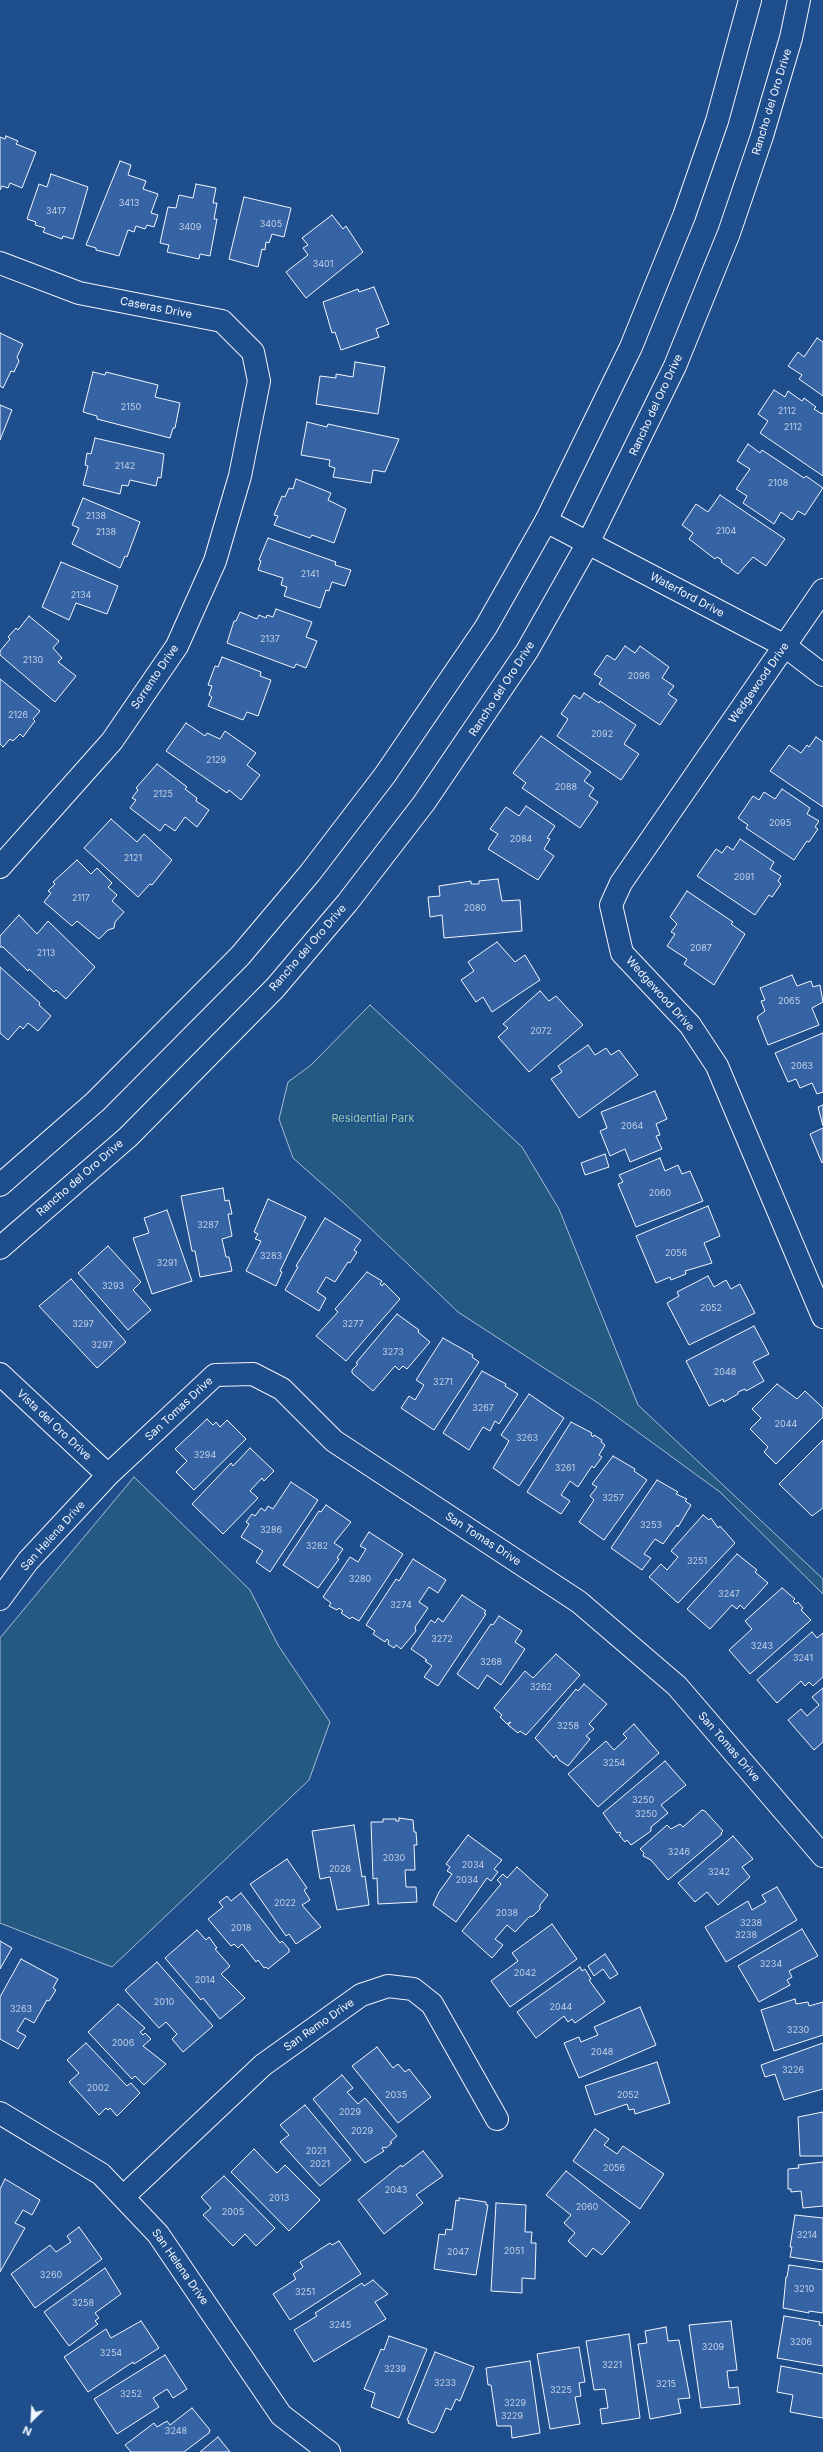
<!DOCTYPE html>
<html>
<head>
<meta charset="utf-8">
<style>
  body { margin:0 }
  #map { position:relative; width:823px; height:2452px; overflow:hidden; background:#1f4e8c; font-family:Inter,sans-serif }
  canvas { display:block }
  .north { position:absolute; left:12px; top:2400px; width:40px; height:40px; -webkit-text-stroke:3px #1f4e8c; paint-order:stroke; rotate:204deg; font-size:11px; font-weight:700; line-height:16px; text-align:center; color:#f2f6ff }
  .north::after { content:''; display:block; margin:auto; width:14px; height:18px; background:#f2f6ff; clip-path:polygon(50% 0,100% 100%,50% 72%,0 100%) }
</style>
</head>
<body>
<div id="map">
<canvas width="823" height="2452"></canvas>
<div class="north">N</div>
</div>
<script>
const c = document.querySelector('canvas').getContext('2d');
c.lineJoin = 'round';
function fill(path, color) {
  c.fillStyle = color;
  c.fill(path, 'evenodd');
}
function poly(rows) {
  const path = new Path2D();
  for (const r of rows) {
    path.moveTo(r[0], r[1]);
    for (let i = 2; i < r.length; i += 2) path.lineTo(r[i], r[i + 1]);
  }
  return path;
}
function trace(path, color, width, dash) {
  c.strokeStyle = color;
  c.lineWidth = width;
  c.lineCap = dash ? 'butt' : 'round';
  c.setLineDash(dash || []);
  c.stroke(path);
}
function label(font, color, halo, rows, align = 'center') {
  c.font = font + ' Inter,sans-serif';
  c.lineWidth = 3;
  c.setLineDash([]);
  c.textBaseline = 'middle';
  c.strokeStyle = halo;
  c.fillStyle = color;
  for (const [text, x, y, turn = 0] of rows) {
    c.save();
    c.translate(x, y);
    c.rotate((+turn || 0) * Math.PI / 180);
    c.textAlign = isNaN(turn) ? turn : align;
    if (halo) c.strokeText(text, 0, 0);
    c.fillText(text, 0, 0);
    c.restore();
  }
}
const green = poly([
  [370,1005,522,1147,559,1209,638,1405,823,1579,823,1594,720,1492,598,1403,458,1312,345,1204,293,1158,279,1119,288,1082,311,1065,370,1005],
  [134,1477,250,1590,278,1645,330,1722,309,1780,112,1967,0,1923,0,1638,134,1477]
]);
fill(green, '#245a82');
trace(green, '#a8bbd7', 1);
const building = poly([
  [6,136,18,141,16,144,36,152,22,188,10,183,8,188,2,186,0,190,0,137,5,139,6,136],
  [120,161,131,165,128,175,146,181,143,189,158,194,151,213,158,215,154,227,147,225,145,229,136,226,134,232,128,230,119,256,96,250,96,248,86,245,120,161],
  [51,174,88,187,73,239,63,236,62,239,43,232,45,228,35,225,36,222,27,219,39,184,47,187,51,174],
  [196,184,216,188,213,203,217,203,214,219,217,219,210,256,200,254,199,259,167,252,169,245,160,243,168,207,176,208,179,195,193,198,196,184],
  [244,197,291,208,284,237,272,234,269,243,266,242,265,250,262,249,258,267,229,259,244,197],
  [332,215,343,229,346,226,363,252,306,298,286,272,308,255,303,248,308,245,302,238,332,215],
  [374,287,389,324,376,329,379,337,341,350,335,332,332,333,323,302,358,289,359,292,374,287],
  [0,333,23,344,17,357,19,361,14,372,11,371,3,388,0,386,0,333],
  [817,338,823,342,823,396,799,379,802,375,788,366,798,352,804,357,817,338],
  [355,362,385,367,378,414,316,404,320,376,336,378,336,374,353,377,355,362],
  [93,372,105,375,106,372,158,385,155,397,180,403,175,428,173,428,170,438,97,419,97,416,83,412,93,372],
  [774,390,785,397,788,391,802,401,804,398,816,407,814,409,822,414,823,412,823,476,760,433,768,421,758,414,774,390],
  [0,405,12,410,0,440,0,405],
  [307,422,327,427,328,424,337,426,399,439,385,472,373,470,371,483,333,477,335,468,329,466,330,460,301,455,307,422],
  [95,438,164,454,161,478,158,477,156,486,130,480,128,486,122,485,120,494,83,485,88,466,85,465,87,453,91,454,95,438],
  [748,444,760,453,762,450,804,478,806,476,823,488,805,515,798,511,792,520,781,512,774,524,743,503,747,496,736,489,750,469,737,461,748,444],
  [296,479,331,493,328,500,346,509,334,543,312,535,310,538,274,525,278,516,274,515,282,496,285,497,289,488,293,489,296,479],
  [720,495,785,539,766,566,753,557,738,574,721,562,722,560,717,557,715,559,689,539,693,533,682,525,696,504,708,512,720,495],
  [83,498,140,522,127,557,125,556,120,568,72,544,79,528,72,525,83,498],
  [268,538,336,562,335,565,351,570,345,586,332,582,329,591,326,590,320,608,284,596,287,587,281,585,283,578,258,570,261,561,259,560,268,538],
  [61,562,118,586,107,614,76,603,69,620,42,607,61,562],
  [276,609,312,622,306,637,317,641,306,668,296,664,294,668,227,643,234,621,236,621,240,612,257,619,259,615,266,618,267,615,273,617,276,609],
  [29,616,59,641,53,648,62,658,58,662,76,676,55,702,0,655,0,651,10,639,8,637,16,628,18,630,29,616],
  [625,646,635,653,640,646,669,667,662,678,674,686,668,694,677,700,660,725,599,684,602,679,594,674,607,655,615,660,625,646],
  [222,657,261,672,260,676,271,680,258,716,247,712,243,720,208,706,212,697,209,695,212,686,208,685,215,666,218,667,222,657],
  [0,679,40,711,33,719,35,721,23,737,20,734,13,741,10,739,3,747,0,744,0,679],
  [584,693,599,703,600,701,636,725,624,744,639,754,621,780,557,736,568,719,561,714,574,695,580,699,584,693],
  [186,723,205,736,207,733,220,739,225,731,256,753,247,765,260,775,241,800,229,790,227,793,166,751,186,723],
  [541,736,591,772,584,781,594,788,589,796,598,802,580,828,522,788,526,783,513,773,541,736],
  [816,737,823,742,823,807,770,771,789,745,801,753,807,745,809,747,816,737],
  [157,764,187,787,185,789,197,798,196,801,209,810,197,827,185,817,175,831,165,824,160,831,130,808,136,800,132,798,138,790,136,788,157,764],
  [782,789,810,808,807,814,819,821,815,827,818,829,809,842,807,841,794,860,746,828,748,825,738,818,753,796,759,800,764,792,775,799,782,789],
  [526,806,555,826,547,838,550,839,544,849,554,856,538,880,488,849,498,834,490,829,506,807,519,816,526,806],
  [111,819,137,842,144,834,172,860,152,885,150,884,138,897,84,848,111,819],
  [740,839,774,862,770,869,781,876,778,881,781,884,772,897,769,895,755,915,697,876,716,849,722,853,727,846,733,850,740,839],
  [77,860,91,874,97,868,112,883,108,887,117,895,112,901,124,912,115,922,114,928,108,930,99,939,77,921,72,926,44,902,51,893,48,891,55,884,53,882,77,860],
  [498,879,502,901,520,900,522,931,444,938,442,915,430,917,428,897,440,896,439,886,471,881,471,884,479,884,479,881,498,879],
  [687,891,733,922,731,924,745,934,714,985,684,964,687,959,667,946,675,934,671,932,677,924,670,917,687,891],
  [19,915,37,934,48,921,95,967,66,999,56,990,54,992,29,969,28,971,3,947,0,947,0,936,19,915],
  [497,942,515,962,525,955,540,980,492,1012,483,997,476,1002,461,980,474,971,468,962,497,942],
  [0,967,40,1003,39,1005,51,1016,38,1031,28,1023,23,1029,20,1026,8,1040,0,1033,0,967],
  [792,975,797,986,811,981,813,987,820,985,823,1002,812,1008,819,1025,768,1045,757,1017,765,1011,761,1001,765,1000,760,988,792,975],
  [540,991,549,1001,556,996,583,1025,529,1072,498,1037,508,1028,503,1024,540,991],
  [823,1033,823,1092,817,1094,812,1083,800,1088,796,1079,788,1082,775,1053,823,1033],
  [588,1045,595,1055,606,1048,611,1055,619,1050,638,1075,579,1118,551,1079,562,1072,558,1066,588,1045],
  [655,1091,667,1119,656,1124,660,1135,656,1136,662,1149,630,1162,625,1149,610,1156,600,1131,607,1128,601,1112,655,1091],
  [823,1105,823,1126,818,1107,823,1105],
  [823,1128,823,1162,822,1163,810,1134,823,1128],
  [605,1154,609,1167,585,1175,581,1163,605,1154],
  [660,1158,665,1171,678,1165,682,1174,690,1171,703,1201,636,1227,618,1184,623,1182,619,1175,660,1158],
  [223,1188,225,1201,229,1200,232,1214,228,1214,232,1236,222,1239,226,1257,229,1257,232,1271,200,1277,195,1251,192,1251,181,1196,223,1188],
  [268,1199,306,1217,280,1271,282,1272,276,1286,246,1271,261,1241,255,1239,258,1234,254,1232,268,1199],
  [708,1206,720,1236,704,1243,712,1263,685,1271,686,1274,671,1280,670,1277,656,1283,636,1236,708,1206],
  [167,1210,192,1281,152,1294,133,1238,149,1233,144,1218,167,1210],
  [325,1218,361,1240,354,1250,357,1252,350,1263,348,1262,335,1282,326,1277,317,1292,326,1298,319,1311,285,1290,298,1267,296,1266,325,1218],
  [108,1246,141,1282,133,1290,151,1310,128,1330,78,1273,108,1246],
  [367,1272,382,1281,380,1284,382,1286,384,1283,400,1299,346,1361,316,1336,338,1312,335,1309,367,1272],
  [708,1276,714,1287,726,1280,731,1289,740,1284,755,1313,689,1345,667,1303,679,1296,677,1292,708,1276],
  [71,1279,126,1342,97,1368,39,1306,71,1279],
  [397,1314,419,1330,418,1332,430,1342,407,1369,403,1366,399,1370,395,1366,373,1391,352,1373,352,1370,358,1364,356,1363,397,1314],
  [754,1326,769,1354,753,1362,764,1381,746,1391,745,1389,738,1392,738,1394,724,1402,723,1399,709,1406,686,1361,754,1326],
  [443,1338,473,1355,472,1357,479,1362,434,1430,401,1408,409,1396,415,1400,424,1385,416,1380,443,1338],
  [482,1371,506,1384,505,1386,518,1394,499,1424,495,1421,490,1431,483,1427,469,1450,443,1433,482,1371],
  [777,1384,797,1399,805,1391,823,1408,823,1417,776,1464,764,1452,768,1447,750,1429,761,1418,752,1409,777,1384],
  [529,1394,564,1418,519,1486,493,1468,509,1441,501,1435,529,1394],
  [207,1419,213,1425,216,1422,220,1427,227,1420,246,1439,194,1490,176,1472,187,1461,175,1449,207,1419],
  [571,1422,592,1433,591,1435,593,1437,594,1435,602,1440,601,1442,605,1445,599,1455,602,1457,594,1468,592,1466,578,1487,570,1481,561,1495,570,1501,561,1514,527,1492,571,1422],
  [823,1440,823,1508,812,1516,779,1484,823,1440],
  [250,1448,274,1471,264,1481,262,1478,250,1491,258,1498,223,1534,192,1504,231,1463,233,1466,250,1448],
  [613,1456,635,1469,634,1471,647,1480,604,1540,579,1522,594,1500,590,1496,597,1487,592,1484,613,1456],
  [657,1480,678,1492,676,1494,687,1499,685,1501,691,1505,678,1527,677,1525,663,1544,655,1539,644,1554,651,1558,642,1570,611,1548,657,1480],
  [291,1482,318,1500,270,1572,256,1562,263,1551,241,1537,249,1524,246,1522,252,1514,255,1516,261,1508,265,1511,268,1506,273,1509,291,1482],
  [326,1505,351,1522,334,1543,343,1549,337,1558,339,1559,318,1588,283,1565,319,1511,321,1512,326,1505],
  [703,1515,709,1520,711,1518,718,1528,720,1526,735,1543,678,1603,649,1577,661,1564,667,1570,678,1557,671,1551,703,1515],
  [369,1532,403,1554,359,1621,352,1617,350,1619,341,1613,343,1611,339,1608,337,1610,329,1606,331,1603,323,1597,350,1557,358,1562,366,1549,360,1546,369,1532],
  [737,1554,757,1570,755,1572,768,1583,744,1609,740,1605,737,1609,732,1605,710,1629,687,1609,737,1554],
  [413,1559,446,1580,438,1593,429,1587,419,1602,428,1608,415,1627,416,1631,401,1649,396,1645,394,1648,388,1644,389,1641,387,1639,385,1642,373,1634,375,1631,366,1625,396,1579,399,1581,413,1559],
  [782,1588,795,1599,793,1601,796,1604,798,1602,803,1608,801,1610,811,1620,750,1674,729,1650,752,1629,745,1621,782,1588],
  [462,1595,486,1611,484,1613,486,1614,438,1686,424,1677,432,1666,425,1661,427,1660,411,1649,431,1620,435,1623,438,1618,443,1622,462,1595],
  [499,1616,522,1631,515,1642,525,1649,501,1685,487,1675,478,1689,457,1674,491,1624,493,1625,499,1616],
  [812,1632,817,1638,823,1633,823,1677,813,1686,809,1682,805,1686,801,1681,777,1703,757,1680,812,1632],
  [556,1654,580,1675,526,1735,520,1731,518,1733,508,1725,511,1722,507,1724,500,1717,502,1715,494,1708,525,1671,533,1678,556,1654],
  [584,1684,607,1704,589,1724,594,1729,586,1736,590,1739,568,1766,559,1760,556,1755,554,1758,535,1738,576,1689,578,1691,584,1684],
  [823,1688,823,1742,814,1750,788,1720,801,1709,807,1716,819,1705,812,1697,823,1688],
  [634,1724,659,1753,598,1807,568,1774,606,1741,614,1750,627,1738,623,1734,634,1724],
  [665,1761,686,1785,661,1805,668,1813,651,1827,651,1831,631,1845,627,1840,625,1842,619,1835,621,1833,619,1832,617,1833,603,1813,665,1761],
  [702,1810,705,1811,723,1831,721,1833,722,1834,668,1880,651,1860,643,1856,644,1853,640,1849,667,1825,671,1829,680,1824,683,1827,702,1810],
  [399,1818,413,1820,414,1832,416,1832,417,1845,414,1845,415,1870,405,1870,406,1887,416,1887,417,1902,378,1904,377,1878,373,1879,371,1822,383,1822,383,1819,396,1819,396,1821,399,1821,399,1818],
  [354,1825,362,1877,365,1876,369,1905,337,1910,330,1877,320,1879,312,1831,354,1825],
  [468,1835,502,1860,494,1869,498,1872,491,1881,487,1878,456,1922,433,1905,439,1892,452,1874,447,1871,450,1867,446,1864,468,1835],
  [733,1836,753,1859,742,1867,750,1877,718,1905,707,1892,695,1902,678,1883,733,1836],
  [287,1859,307,1888,304,1890,310,1900,302,1905,321,1927,296,1944,289,1934,286,1936,250,1884,287,1859],
  [517,1867,548,1895,540,1905,540,1909,533,1916,529,1917,515,1932,507,1925,495,1939,503,1945,492,1958,462,1931,501,1884,497,1880,503,1874,507,1878,517,1867],
  [777,1887,797,1920,726,1962,705,1927,748,1901,752,1910,766,1902,762,1895,777,1887],
  [241,1893,280,1943,282,1941,289,1949,289,1952,268,1969,266,1967,264,1968,258,1960,256,1962,242,1944,238,1948,234,1944,231,1946,208,1919,223,1907,219,1902,227,1896,231,1901,241,1893],
  [552,1924,577,1959,510,2007,491,1981,518,1961,512,1953,552,1924],
  [802,1929,818,1956,789,1971,792,1977,787,1980,790,1985,759,2002,738,1966,802,1929],
  [197,1930,206,1940,209,1937,217,1948,215,1949,230,1966,221,1974,245,1998,220,2019,203,1998,201,2000,165,1958,197,1930],
  [0,1941,12,1948,0,1969,0,1941],
  [605,1954,618,1974,610,1979,603,1969,594,1976,588,1966,605,1954],
  [21,1959,58,1979,53,1988,56,1990,49,2001,47,2000,34,2023,25,2018,17,2031,26,2036,18,2049,0,2039,0,1997,21,1959],
  [157,1962,213,2026,183,2052,172,2039,177,2034,166,2022,159,2028,125,1990,157,1962],
  [580,1967,582,1971,585,1969,591,1979,589,1980,605,2002,575,2023,572,2019,568,2022,564,2016,536,2038,517,2012,580,1967],
  [795,1999,796,2004,808,2002,809,2006,823,2002,823,2035,774,2051,761,2010,795,1999],
  [118,2004,145,2028,140,2032,143,2035,145,2033,151,2039,143,2046,166,2064,144,2085,135,2076,132,2079,88,2032,118,2004],
  [640,2007,656,2045,579,2078,564,2043,579,2037,581,2042,598,2035,594,2027,640,2007],
  [86,2043,127,2086,131,2083,140,2093,117,2116,110,2108,108,2110,106,2108,99,2115,69,2082,79,2073,67,2060,86,2043],
  [823,2043,823,2089,784,2100,775,2074,765,2077,761,2065,823,2043],
  [377,2047,393,2068,398,2064,405,2072,409,2069,431,2097,398,2123,352,2066,377,2047],
  [657,2062,670,2103,635,2114,634,2109,629,2110,627,2104,595,2115,585,2086,657,2062],
  [342,2075,353,2088,347,2092,358,2104,365,2098,397,2136,390,2142,392,2143,386,2148,384,2147,382,2148,384,2151,365,2163,313,2099,342,2075],
  [305,2105,351,2160,320,2186,280,2142,289,2135,280,2125,305,2105],
  [823,2112,823,2156,800,2156,798,2117,823,2112],
  [595,2129,609,2139,604,2145,617,2154,623,2146,664,2174,640,2209,573,2161,595,2129],
  [254,2149,277,2173,285,2165,320,2200,289,2231,231,2172,254,2149],
  [423,2151,443,2176,416,2195,423,2203,384,2234,358,2200,401,2165,402,2167,423,2151],
  [823,2162,823,2206,803,2208,801,2191,791,2192,791,2189,788,2189,788,2169,799,2168,798,2165,823,2162],
  [566,2171,630,2222,602,2255,593,2248,586,2257,568,2241,575,2233,564,2223,571,2215,546,2195,566,2171],
  [224,2176,275,2228,256,2246,245,2234,233,2246,203,2215,211,2208,201,2197,224,2176],
  [5,2179,40,2200,32,2215,23,2210,15,2223,25,2228,0,2272,0,2189,5,2179],
  [459,2198,486,2202,486,2205,488,2205,476,2275,434,2269,439,2234,445,2235,446,2229,452,2230,456,2200,459,2201,459,2198],
  [496,2203,526,2205,525,2232,532,2232,531,2243,536,2243,535,2279,522,2278,522,2293,491,2291,496,2203],
  [795,2215,823,2218,823,2262,790,2257,792,2247,790,2247,795,2215],
  [79,2227,102,2259,35,2308,11,2274,50,2245,56,2252,71,2242,67,2236,79,2227],
  [339,2241,361,2274,290,2320,273,2294,296,2279,293,2274,303,2267,300,2262,330,2243,332,2245,339,2241],
  [789,2265,823,2270,823,2313,809,2311,809,2313,783,2308,786,2277,787,2277,789,2265],
  [105,2268,121,2294,95,2313,99,2318,95,2321,98,2324,69,2346,44,2312,105,2268],
  [373,2280,388,2294,375,2302,386,2319,314,2362,294,2330,317,2316,315,2313,362,2283,364,2286,373,2280],
  [784,2316,820,2322,819,2325,823,2326,823,2366,777,2358,784,2316],
  [141,2321,159,2348,134,2364,133,2362,88,2392,64,2357,106,2329,111,2338,141,2321],
  [731,2321,737,2370,727,2371,729,2388,738,2387,740,2404,701,2408,689,2325,731,2321],
  [666,2327,668,2341,679,2340,690,2398,678,2399,681,2413,650,2419,638,2344,647,2343,645,2331,666,2327],
  [629,2334,640,2418,602,2424,600,2409,608,2408,605,2389,594,2390,586,2341,629,2334],
  [389,2336,427,2349,399,2418,371,2407,375,2393,364,2389,381,2349,384,2350,389,2336],
  [579,2347,585,2382,579,2383,581,2396,575,2397,580,2424,550,2429,537,2354,579,2347],
  [435,2352,474,2367,460,2401,456,2399,451,2410,446,2408,436,2431,433,2433,408,2423,409,2421,407,2420,435,2352],
  [165,2355,187,2389,173,2398,167,2389,153,2398,159,2407,117,2434,94,2399,165,2355],
  [530,2361,540,2433,512,2438,511,2426,497,2426,491,2385,488,2385,486,2368,530,2361],
  [781,2366,823,2374,823,2418,790,2412,793,2395,777,2392,781,2366],
  [192,2408,210,2430,209,2433,184,2452,131,2452,125,2445,154,2423,157,2427,167,2421,170,2425,192,2408],
  [218,2437,230,2452,200,2452,218,2437]
]);
fill(building, '#3563a3');
trace(building, '#f2f6ff', 1);
const minor = poly([
  [0,263,79,293,222,321,253,352,259,381,240,476,215,561,177,646,112,741,0,867],
  [546,521,785,646,823,675],
  [823,590,621,883,611,905,622,953,690,1025,717,1066,823,1317],
  [0,1374,108,1475],
  [0,1599,28,1561,108,1475,215,1375,253,1374,282,1389,334,1441,579,1602,677,1686,823,1856],
  [0,2113,101,2174,158,2234,281,2415,329,2452],
  [123,2197,263,2065,361,1995,388,1986,413,1989,432,2004,497,2119]
]);
const major = poly([
  [0,1185,95,1102,240,956,310,873,385,775,486,627,546,521,631,347,684,216,717,121,750,0],
  [0,1248,128,1137,275,988,347,903,424,803,527,651,588,543,675,366,729,233,762,136,791,38,799,0]
]);
trace(minor, '#f2f6ff', 24);
trace(major, '#f2f6ff', 24);
trace(minor, '#1f4e8c', 22);
trace(major, '#1f4e8c', 22);
label('9px', '#c3d1e8', null, [
  ["3413",129,203],
  ["3417",56,211],
  ["3405",271,224],
  ["3409",190,227],
  ["3401",323,264],
  ["2150",131,407],
  ["2112",787,411],
  ["2112",793,427],
  ["2142",125,466],
  ["2108",778,483],
  ["2138",96,516],
  ["2104",726,531],
  ["2138",106,532],
  ["2141",310,574],
  ["2134",81,595],
  ["2137",270,639],
  ["2130",33,660],
  ["2096",639,676],
  ["2126",18,715],
  ["2092",602,734],
  ["2129",216,760],
  ["2088",566,787],
  ["2125",163,794],
  ["2095",780,823],
  ["2084",521,839],
  ["2121",133,858],
  ["2091",744,877],
  ["2117",81,898],
  ["2080",475,908],
  ["2087",701,948],
  ["2113",46,953],
  ["2065",789,1001],
  ["2072",541,1031],
  ["2063",802,1066],
  ["2064",632,1126],
  ["2060",660,1193],
  ["3287",208,1225],
  ["2056",676,1253],
  ["3283",271,1256],
  ["3291",167,1263],
  ["3293",113,1286],
  ["2052",711,1308],
  ["3297",83,1324],
  ["3277",353,1324],
  ["3297",102,1345],
  ["3273",393,1352],
  ["2048",725,1372],
  ["3271",443,1382],
  ["3267",483,1408],
  ["2044",786,1424],
  ["3263",527,1438],
  ["3294",205,1455],
  ["3261",565,1468],
  ["3257",613,1498],
  ["3253",651,1525],
  ["3286",271,1530],
  ["3282",317,1546],
  ["3251",697,1561],
  ["3280",360,1579],
  ["3247",729,1594],
  ["3274",401,1605],
  ["3272",442,1639],
  ["3243",762,1646],
  ["3241",803,1658],
  ["3268",491,1662],
  ["3262",541,1687],
  ["3258",568,1726],
  ["3254",614,1763],
  ["3250",643,1800],
  ["3250",646,1814],
  ["3246",679,1852],
  ["2030",394,1858],
  ["2034",473,1865],
  ["2026",340,1869],
  ["3242",719,1872],
  ["2034",467,1880],
  ["2022",285,1903],
  ["2038",507,1913],
  ["3238",751,1923],
  ["2018",241,1928],
  ["3238",746,1935],
  ["3234",771,1964],
  ["2042",525,1973],
  ["2014",205,1980],
  ["2010",164,2002],
  ["2044",561,2007],
  ["3263",21,2009],
  ["3230",798,2030],
  ["2006",123,2043],
  ["2048",602,2052],
  ["3226",793,2070],
  ["2002",98,2088],
  ["2035",396,2095],
  ["2052",628,2095],
  ["2029",350,2112],
  ["2029",362,2131],
  ["2021",316,2151],
  ["2021",320,2164],
  ["2056",614,2168],
  ["2043",396,2190],
  ["2013",279,2198],
  ["2060",587,2207],
  ["2005",233,2212],
  ["3214",807,2235],
  ["2051",514,2251],
  ["2047",458,2252],
  ["3260",51,2275],
  ["3210",804,2289],
  ["3251",305,2292],
  ["3258",83,2303],
  ["3245",340,2325],
  ["3206",801,2342],
  ["3209",713,2347],
  ["3254",111,2353],
  ["3221",612,2365],
  ["3239",395,2369],
  ["3233",445,2383],
  ["3215",666,2384],
  ["3225",561,2390],
  ["3252",131,2394],
  ["3229",515,2403],
  ["3229",512,2416],
  ["3248",176,2431]
]);
label('11px', '#f2f6ff', '#1f4e8c', [
  ["Rancho del Oro Drive",772,102,-73],
  ["Caseras Drive",156,308,11],
  ["Rancho del Oro Drive",656,405,-65],
  ["Waterford Drive",687,595,28],
  ["Sorrento Drive",155,677,-56],
  ["Wedgewood Drive",759,683,-55],
  ["Rancho del Oro Drive",502,689,-57],
  ["Rancho del Oro Drive",308,948,-49],
  ["Wedgewood Drive",660,994,48],
  ["Rancho del Oro Drive",80,1178,-41],
  ["San Tomas Drive",179,1409,-43],
  ["Vista del Oro Drive",54,1425,43],
  ["San Helena Drive",53,1536,-48],
  ["San Tomas Drive",483,1539,33],
  ["San Tomas Drive",729,1747,49],
  ["San Remo Drive",319,2025,-35],
  ["San Helena Drive",180,2267,55]
]);
label('11px', '#97c8a6', '#1f4e8c', [
  ["Residential Park",373,1119]
]);
</script>
</body>
</html>
